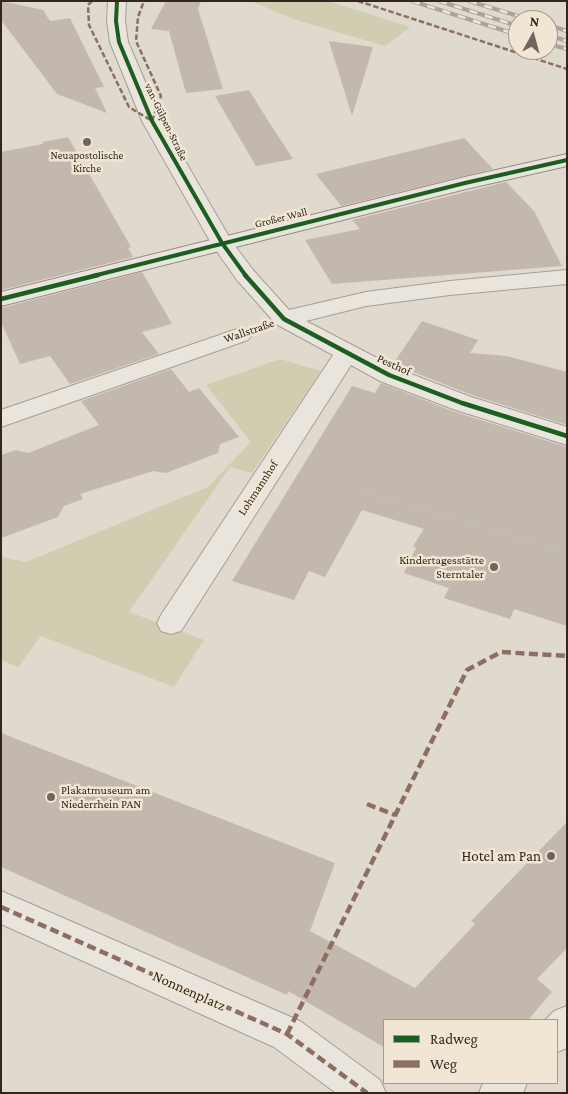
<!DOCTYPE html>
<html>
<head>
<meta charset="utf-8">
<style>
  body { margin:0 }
  #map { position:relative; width:568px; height:1094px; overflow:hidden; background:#e0d9cd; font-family:"Crimson Pro",serif }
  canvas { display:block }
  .frame { position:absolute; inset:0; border:2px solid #32271f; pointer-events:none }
  .legend { position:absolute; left:383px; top:1019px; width:175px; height:65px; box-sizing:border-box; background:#f0e6d3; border:1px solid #a49a8b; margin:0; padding:6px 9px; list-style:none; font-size:15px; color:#32271f }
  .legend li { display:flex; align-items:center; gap:10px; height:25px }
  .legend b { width:25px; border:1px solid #a49a8b }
  .north { position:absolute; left:508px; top:10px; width:50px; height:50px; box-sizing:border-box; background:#f0e6d3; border:1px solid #a49a8b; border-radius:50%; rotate:7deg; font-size:14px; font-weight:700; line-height:20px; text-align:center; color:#32271f }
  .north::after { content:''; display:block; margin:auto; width:18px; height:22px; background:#6f655c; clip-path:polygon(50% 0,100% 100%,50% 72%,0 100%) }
</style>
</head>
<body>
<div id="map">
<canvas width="568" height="1094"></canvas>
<div class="frame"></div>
<ul class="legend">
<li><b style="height:6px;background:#1b5e20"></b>Radweg</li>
<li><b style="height:6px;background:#8d6e63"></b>Weg</li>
</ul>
<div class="north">N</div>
</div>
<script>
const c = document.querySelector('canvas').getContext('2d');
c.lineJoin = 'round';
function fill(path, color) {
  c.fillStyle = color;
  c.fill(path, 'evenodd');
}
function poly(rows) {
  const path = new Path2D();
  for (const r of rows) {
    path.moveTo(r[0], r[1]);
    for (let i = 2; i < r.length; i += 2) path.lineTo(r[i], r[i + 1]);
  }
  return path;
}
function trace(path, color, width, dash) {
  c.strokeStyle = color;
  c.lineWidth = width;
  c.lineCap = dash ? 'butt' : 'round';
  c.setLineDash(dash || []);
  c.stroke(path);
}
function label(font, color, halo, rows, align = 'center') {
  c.font = font + ' "Crimson Pro",serif';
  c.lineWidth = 5;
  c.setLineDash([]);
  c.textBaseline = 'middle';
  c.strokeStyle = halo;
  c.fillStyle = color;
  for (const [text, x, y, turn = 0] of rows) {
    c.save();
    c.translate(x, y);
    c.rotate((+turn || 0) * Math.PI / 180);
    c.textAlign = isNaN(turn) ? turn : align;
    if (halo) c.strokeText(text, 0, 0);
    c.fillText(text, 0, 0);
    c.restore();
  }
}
fill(poly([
  [251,1,328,1,410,27,385,46,296,20],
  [280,359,321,371,252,473,230,467,129,612,204,640,174,687,41,636,18,667,1,660,1,557,26,562,208,487,251,442,206,385]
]), '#d0cdb1');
fill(poly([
  [1,1,43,10,50,21,70,18,104,87,95,88,107,113,57,94,1,20],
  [166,1,201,1,198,9,223,89,186,93,169,31,151,29],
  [329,41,373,47,352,116],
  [249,90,267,119,293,159,256,166,215,96],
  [68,137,131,247,128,248,133,257,1,290,1,152,43,144,43,142],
  [464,138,493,169,341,206,316,174],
  [506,182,534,211,562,266,332,284,305,240,360,229,352,220],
  [142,272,172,324,142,332,159,354,70,384,50,356,20,364,1,322,1,308],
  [422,321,478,340,470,353,507,356,567,372,567,425,472,395,393,364],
  [171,369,189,392,199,388,239,437,220,444,218,453,166,473,153,471,80,494,83,499,64,506,58,517,1,538,1,455,16,450,28,453,99,425,81,401],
  [381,383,452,411,567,447,567,626,514,609,510,619,444,598,449,588,404,573,416,548,413,546,424,529,362,510,325,577,309,571,294,600,232,581,352,386,375,393],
  [1,733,335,863,310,931,415,988,475,924,471,921,567,822,567,948,537,979,552,992,528,1020,384,1020,384,1047,288,991,287,995,1,867]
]), '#c3b8ae');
const street = poly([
  [108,1,126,1,125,21,128,42,162,121,232,242,253,270,289,310,366,292,450,281,567,270,567,284,450,295,366,306,306,321,398,369,471,397,567,427,567,445,453,409,380,381,351,365,181,631,171,634,161,631,157,623,161,615,333,355,276,324,237,280,211,243,142,121,110,42,107,21,108,1],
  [240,328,248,330,252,335,248,340,1,427,1,410,240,328],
  [1,891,300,1021,380,1080,386,1093,336,1093,274,1047,1,924,1,891],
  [567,1006,567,1048,557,1052,557,1020,545,1020,554,1011,567,1006],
  [483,1083,527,1083,523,1093,479,1093,483,1083]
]);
const secondary = poly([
  [567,154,567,166,466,189,1,306,1,292,465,177,567,154]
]);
trace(street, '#a59e95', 2);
trace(secondary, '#958e86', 2);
trace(poly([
  [357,490,567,552]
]), '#c1bcb4', 3, [4, 2.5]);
fill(street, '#e9e5dd');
fill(secondary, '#e9e5dd');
const rail = poly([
  [412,1,518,35],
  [439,1,518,26],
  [469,1,531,20],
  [548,25,567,31],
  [548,35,567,41],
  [548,44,567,49]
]);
trace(rail, '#a8a39d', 4);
trace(rail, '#f0e6d3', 2.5, [8]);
trace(poly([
  [92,1,88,5,89,25,129,107,152,121,161,96,136,41,138,17,144,1],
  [358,1,567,69]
]), '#8d6e63', 2.5, [5.5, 2.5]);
trace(poly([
  [367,804,395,815],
  [1,907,287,1034,367,1093],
  [287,1034,467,670,501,652,567,656]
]), '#8d6e63', 4.5, [9, 4.5]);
trace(poly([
  [117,1,116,21,119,42,152,121,222,243,246,276],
  [93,276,465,183,567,160]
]), '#1b5e20', 4);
trace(poly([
  [245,275,284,319,389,375,462,403,567,436],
  [1,299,98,275]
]), '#1b5e20', 4.5);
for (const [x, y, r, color] of [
  [87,142,5,"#6f655c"],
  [494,567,5,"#6f655c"],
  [51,797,5,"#6f655c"],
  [551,856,5,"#6f655c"]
]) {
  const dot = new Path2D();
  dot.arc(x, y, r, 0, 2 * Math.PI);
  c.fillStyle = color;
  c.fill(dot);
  trace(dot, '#f0e6d3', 2);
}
label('11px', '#32271f', '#f0e6d3', [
  ["van-Gülpen-Straße",166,122,64],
  ["Großer Wall",281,218,-14]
]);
label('11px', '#32271f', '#f0e6d3', [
  ["Neuapostolische",87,156],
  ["Kirche",87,169]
]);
label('12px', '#32271f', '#f0e6d3', [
  ["Wallstraße",249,331,-19],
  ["Pesthof",394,365,24],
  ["Lohmannhof",258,488,-57]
]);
label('12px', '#32271f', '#f0e6d3', [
  ["Kindertagesstätte",484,560],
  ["Sterntaler",484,574],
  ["Plakatmuseum am",61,790,"left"],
  ["Niederrhein PAN",61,804,"left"]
], 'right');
label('15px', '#32271f', '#f0e6d3', [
  ["Hotel am Pan",541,856]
], 'right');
label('15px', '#32271f', '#f0e6d3', [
  ["Nonnenplatz",189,991,24]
]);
</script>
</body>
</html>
